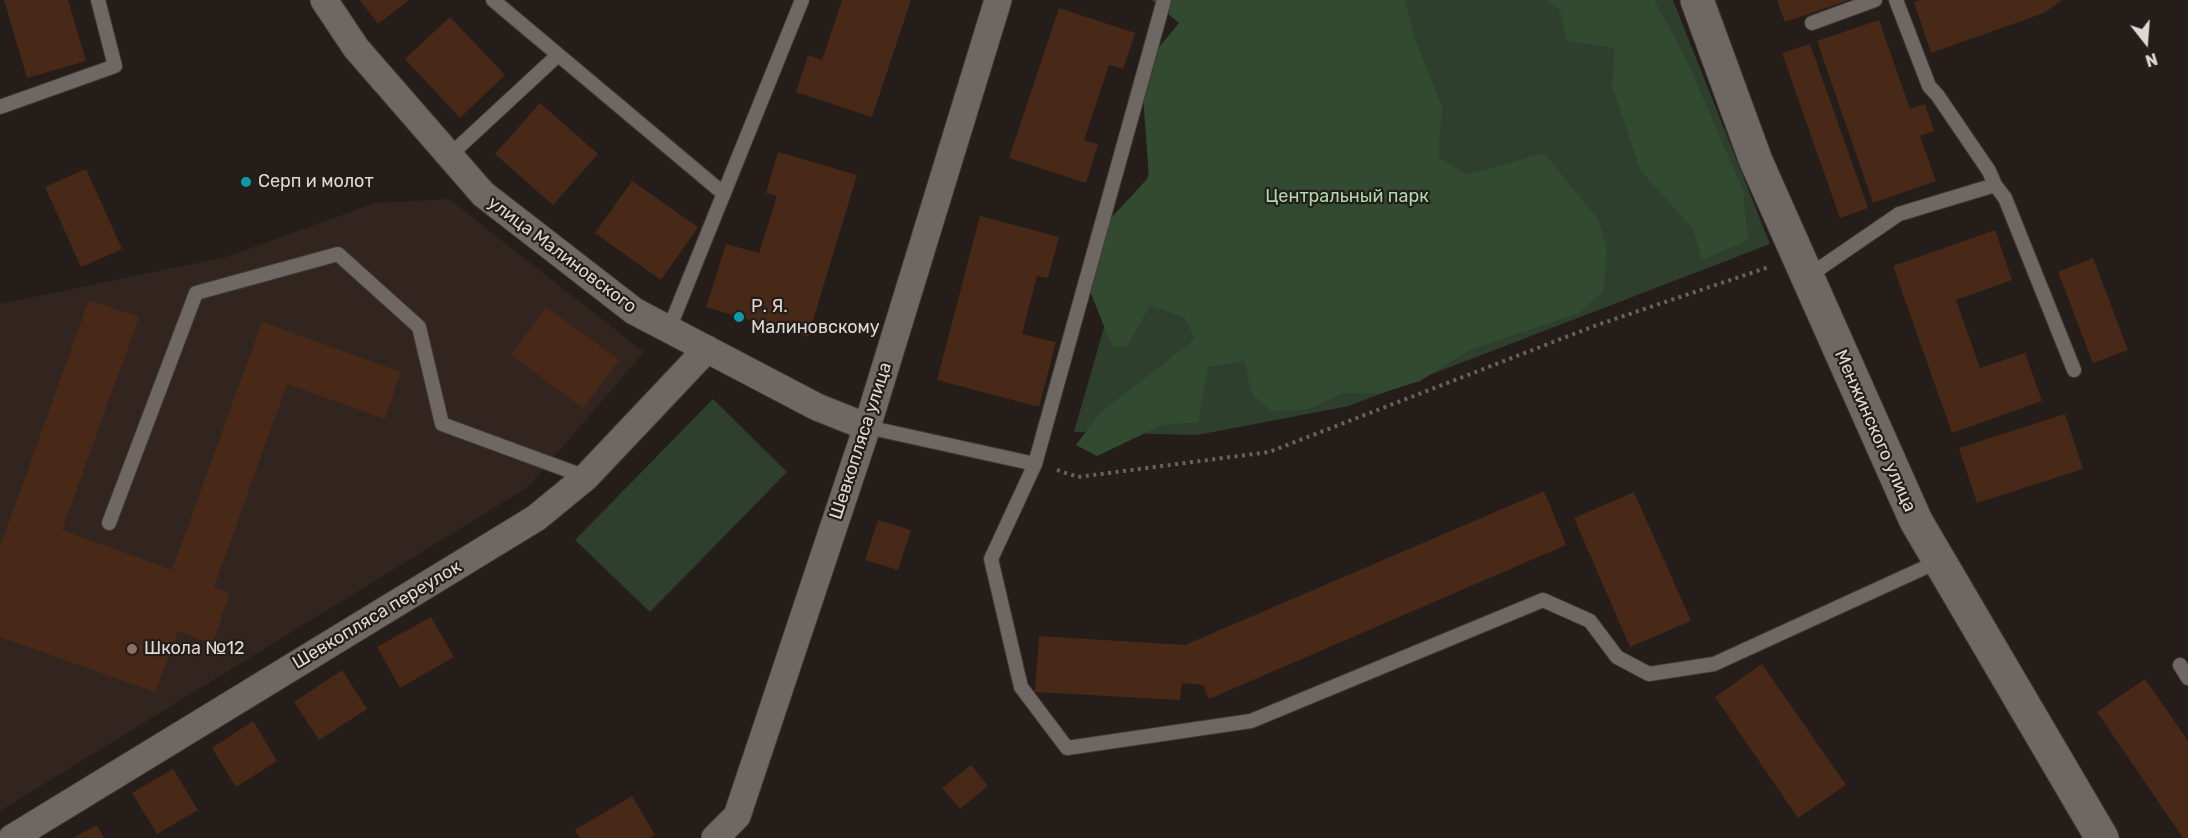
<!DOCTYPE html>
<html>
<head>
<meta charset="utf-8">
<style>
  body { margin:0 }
  #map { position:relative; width:2188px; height:838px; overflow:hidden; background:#241d19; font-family:Rubik,sans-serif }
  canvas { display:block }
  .north { position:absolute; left:2116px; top:12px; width:60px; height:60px; -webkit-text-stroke:4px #241d19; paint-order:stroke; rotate:163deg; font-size:16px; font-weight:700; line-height:24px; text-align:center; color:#ded9d7 }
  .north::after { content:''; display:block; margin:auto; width:21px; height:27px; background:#ded9d7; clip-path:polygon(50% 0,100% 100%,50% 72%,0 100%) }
</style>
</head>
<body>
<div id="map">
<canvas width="2188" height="838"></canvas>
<div class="north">N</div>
</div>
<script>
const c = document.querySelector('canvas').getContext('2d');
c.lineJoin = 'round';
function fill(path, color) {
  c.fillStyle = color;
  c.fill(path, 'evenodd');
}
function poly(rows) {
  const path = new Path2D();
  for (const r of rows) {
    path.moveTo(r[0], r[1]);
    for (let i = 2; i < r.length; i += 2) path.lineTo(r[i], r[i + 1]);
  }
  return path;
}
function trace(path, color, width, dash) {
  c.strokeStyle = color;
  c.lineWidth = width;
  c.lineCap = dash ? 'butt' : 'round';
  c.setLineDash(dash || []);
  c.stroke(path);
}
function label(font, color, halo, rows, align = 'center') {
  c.font = font + ' Rubik,sans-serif';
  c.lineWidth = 4.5;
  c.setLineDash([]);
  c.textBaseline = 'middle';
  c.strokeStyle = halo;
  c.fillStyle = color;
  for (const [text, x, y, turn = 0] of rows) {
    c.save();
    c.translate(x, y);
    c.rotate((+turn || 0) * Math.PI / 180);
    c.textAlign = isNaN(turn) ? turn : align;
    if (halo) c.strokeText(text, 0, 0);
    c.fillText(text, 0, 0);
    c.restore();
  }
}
fill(poly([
  [449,199,644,352,528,487,0,811,0,304,226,257,375,203]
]), '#32251f');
fill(poly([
  [1198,0,1673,0,1770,244,1349,406,1197,435,1074,432],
  [713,399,787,472,650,612,575,540]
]), '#2e402d');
fill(poly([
  [1152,0,1405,0,1415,39,1442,107,1438,157,1468,175,1544,153,1599,221,1607,251,1603,291,1579,313,1469,350,1420,381,1382,393,1343,393,1309,409,1271,411,1251,393,1245,361,1208,367,1198,422,1162,425,1097,456,1076,445,1100,413,1195,339,1185,318,1150,305,1127,347,1112,346,1087,284,1111,218,1149,177,1141,69,1179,23],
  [1545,0,1654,0,1687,61,1743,191,1748,240,1702,260,1693,229,1641,171,1612,86,1615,48,1567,41,1560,10]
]), '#324b30');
fill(poly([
  [4,0,68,0,86,61,27,78],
  [360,0,409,0,378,24],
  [842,0,911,0,872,117,796,92,808,55,822,60],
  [1777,0,1849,0,1785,22],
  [1920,0,2062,0,2044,13,1931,53,1914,2],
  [1059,8,1135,33,1123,69,1109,65,1084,140,1098,144,1086,183,1009,158],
  [450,17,505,75,460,118,405,59],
  [1879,20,1910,109,1925,104,1934,131,1920,136,1936,181,1873,203,1817,41],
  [1810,44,1868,208,1840,218,1782,53],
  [540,103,598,154,553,205,495,154],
  [778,152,857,175,808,337,706,307,726,244,759,253,777,196,766,193],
  [86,169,122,249,81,267,45,187],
  [632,181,698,227,661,280,595,233],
  [980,216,1059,237,1048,278,1037,276,1022,334,1056,342,1039,407,937,380],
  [1995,230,2012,280,1956,300,1980,368,2025,353,2042,401,1952,433,1893,266],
  [2093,258,2128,350,2093,363,2058,272],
  [89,300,139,317,62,530,172,570,262,322,401,372,385,419,287,384,214,587,230,593,212,644,178,631,155,692,0,637,0,547],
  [546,307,619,360,583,408,511,355],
  [2065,414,2083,469,1977,503,1959,448],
  [1544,491,1566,545,1209,699,1203,685,1182,683,1180,700,1035,692,1039,636,1185,645],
  [1634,492,1691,621,1630,647,1574,518],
  [878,520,911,530,898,570,865,560],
  [431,617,454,657,400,688,377,647],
  [1762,664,1846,785,1798,818,1715,697],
  [342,670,367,709,319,740,294,702],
  [2145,679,2188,741,2188,838,2183,838,2097,712],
  [253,721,277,761,236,787,212,748],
  [971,765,988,786,960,809,942,788],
  [173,769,198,810,157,834,132,793],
  [632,796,655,835,650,838,580,838,575,830],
  [97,825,104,838,73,838]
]), '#482917');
const service = poly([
  [493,0,724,194],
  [1812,23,1875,0],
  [0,107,115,66,98,0],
  [449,156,558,55],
  [1995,185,2005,198,2074,370],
  [1807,277,1899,214,1995,185,1989,171,1938,96,1929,86,1896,0],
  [669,329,802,0],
  [867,427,1035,464,991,559,1021,687,1067,748,1251,721,1543,600,1590,621,1617,657,1649,674,1714,664,1939,561],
  [1035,464,1164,0],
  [109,523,196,293,338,254,419,327,442,424,586,477],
  [2180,665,2188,678]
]);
const minor = poly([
  [324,0,356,48,483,194,634,311,817,407,867,427],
  [12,838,536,518,586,477,707,349],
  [715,838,737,816,867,427,998,0]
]);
const tertiary = poly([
  [1697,0,1756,161,1916,521,2102,838]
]);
trace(service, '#3f3937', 16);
trace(minor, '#3f3937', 29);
trace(tertiary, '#3f3937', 35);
trace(poly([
  [1057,470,1078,477,1269,452,1597,325,1769,267]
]), '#68625f', 4, [3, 4.5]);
trace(service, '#6f6763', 14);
trace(minor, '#6f6763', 27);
trace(tertiary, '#6f6763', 33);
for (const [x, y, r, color] of [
  [246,182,6,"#0f9aa8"],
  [739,317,6,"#0f9aa8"],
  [132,649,6,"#8d6e63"]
]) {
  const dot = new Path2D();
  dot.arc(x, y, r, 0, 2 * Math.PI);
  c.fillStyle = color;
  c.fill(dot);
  trace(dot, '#241d19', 2);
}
label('18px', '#ded9d7', '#241d19', [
  ["Серп и молот",258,182],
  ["Р. Я.",751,307],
  ["Малиновскому",751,328],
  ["Школа №12",144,649]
], 'left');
label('18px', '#acdba9', '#241d19', [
  ["Центральный парк",1347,197]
]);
label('18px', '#ded9d7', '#241d19', [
  ["улица Малиновского",562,255,37],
  ["Менжинского улица",1875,431,66],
  ["Шевкопляса улица",861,441,-72],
  ["Шевкопляса переулок",377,615,-31]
]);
</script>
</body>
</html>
